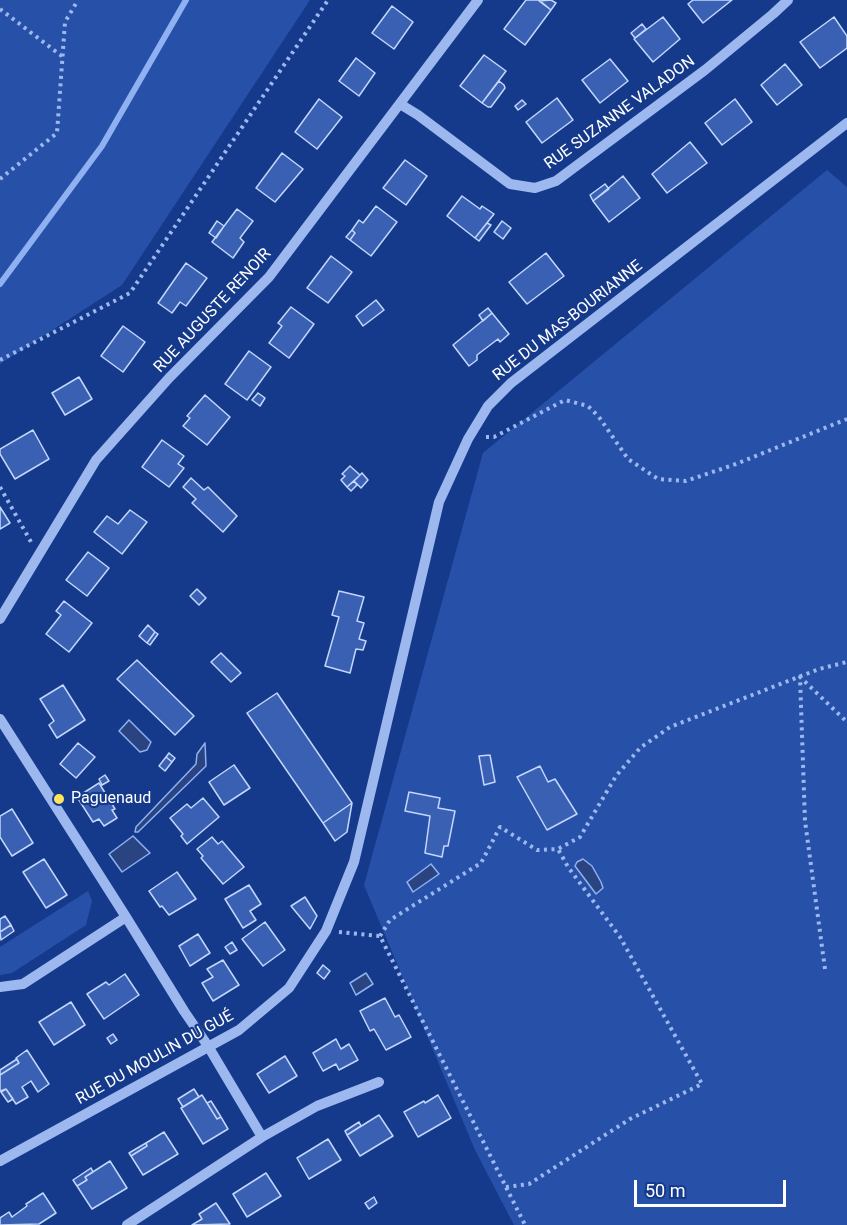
<!DOCTYPE html>
<html>
<head>
<meta charset="utf-8">
<style>
  body { margin:0 }
  #map { position:relative; width:847px; height:1225px; overflow:hidden; background:#153a8b; font-family:Roboto,sans-serif }
  canvas { display:block }
  .scale { position:absolute; left:634px; top:1180px; width:152px; height:27px; box-sizing:border-box; border:3px solid #fff; border-top:0; padding-left:8px; font-size:18px; line-height:21px; white-space:nowrap; color:#fff; -webkit-text-stroke:4px #153a8b; paint-order:stroke }
</style>
</head>
<body>
<div id="map">
<canvas width="847" height="1225"></canvas>
<div class="scale">50 m</div>
</div>
<script>
const c = document.querySelector('canvas').getContext('2d');
c.lineJoin = 'round';
function fill(path, color) {
  c.fillStyle = color;
  c.fill(path, 'evenodd');
}
function poly(rows) {
  const path = new Path2D();
  for (const r of rows) {
    path.moveTo(r[0], r[1]);
    for (let i = 2; i < r.length; i += 2) path.lineTo(r[i], r[i + 1]);
  }
  return path;
}
function trace(path, color, width, dash) {
  c.strokeStyle = color;
  c.lineWidth = width;
  c.lineCap = dash ? 'butt' : 'round';
  c.setLineDash(dash || []);
  c.stroke(path);
}
function label(font, color, halo, rows, align = 'center') {
  c.font = font + ' Roboto,sans-serif';
  c.lineWidth = 4.5;
  c.setLineDash([]);
  c.textBaseline = 'middle';
  c.strokeStyle = halo;
  c.fillStyle = color;
  for (const [text, x, y, turn = 0] of rows) {
    c.save();
    c.translate(x, y);
    c.rotate((+turn || 0) * Math.PI / 180);
    c.textAlign = isNaN(turn) ? turn : align;
    if (halo) c.strokeText(text, 0, 0);
    c.fillText(text, 0, 0);
    c.restore();
  }
}
fill(poly([
  [0,0,310,0,122,285,0,364],
  [827,170,847,187,847,1225,514,1225,475,1150,364,885,483,453],
  [88,891,92,901,86,925,12,973,0,975,0,947]
]), '#2751a9');
const water = poly([
  [129,720,151,742,147,750,140,752,119,731,129,720],
  [205,743,206,766,138,832,135,832,136,827,196,764,197,754,205,743],
  [133,836,150,853,122,872,109,854,133,836],
  [583,859,592,866,601,882,603,888,596,894,575,866,577,862,583,859],
  [431,864,439,874,413,892,407,882,431,864],
  [366,973,373,984,356,995,350,983,366,973]
]);
fill(water, '#294481');
trace(water, '#8fb1f2', 1.5);
trace(poly([
  [0,284,102,146,186,0]
]), '#8fb1f2', 6);
const building = poly([
  [526,0,539,0,551,10,525,45,504,29,526,0],
  [551,0,556,3,551,10,539,1,551,0],
  [693,0,732,0,703,23,688,4,693,0],
  [392,6,413,22,394,49,372,33,392,6],
  [663,17,680,39,653,62,634,39,663,17],
  [834,17,847,36,847,48,820,68,800,42,834,17],
  [642,24,646,29,635,38,631,33,642,24],
  [484,55,506,71,482,103,460,86,484,55],
  [356,58,375,73,359,96,339,81,356,58],
  [610,59,628,81,600,103,582,80,610,59],
  [785,64,802,85,777,105,761,85,785,64],
  [499,81,504,85,505,88,491,107,488,107,482,103,499,81],
  [557,98,573,120,542,143,526,122,557,98],
  [319,99,342,117,317,149,295,132,319,99],
  [735,99,752,122,722,145,705,123,735,99],
  [522,100,526,104,518,110,515,106,522,100],
  [690,142,707,163,667,193,652,174,690,142],
  [282,153,303,169,275,202,256,188,282,153],
  [405,160,427,176,406,205,383,188,405,160],
  [623,176,640,198,609,222,593,201,623,176],
  [605,184,609,189,593,201,590,195,605,184],
  [462,196,480,209,482,206,494,214,475,238,447,216,462,196],
  [376,206,397,222,371,256,350,240,355,233,352,230,359,220,363,223,376,206],
  [237,209,253,221,240,238,244,242,233,258,212,242,237,209],
  [217,221,224,226,216,238,209,233,217,221],
  [502,221,511,228,503,239,494,232,502,221],
  [487,223,491,225,479,241,475,238,487,223],
  [352,230,355,233,350,240,346,237,352,230],
  [546,253,564,276,527,304,509,282,546,253],
  [331,256,352,272,328,303,307,288,331,256],
  [186,263,207,278,186,306,180,302,172,313,158,303,186,263],
  [376,300,384,310,363,326,356,316,376,300],
  [291,307,314,324,289,358,269,343,282,326,278,323,291,307],
  [488,308,492,313,483,321,479,315,488,308],
  [492,313,509,334,500,342,498,339,477,355,477,360,469,366,453,345,492,313],
  [123,326,145,342,123,372,101,356,123,326],
  [249,351,271,367,247,400,225,384,249,351],
  [79,377,92,399,65,415,52,393,79,377],
  [258,393,265,398,260,406,252,400,258,393],
  [205,395,230,417,207,445,183,426,190,418,187,416,205,395],
  [33,430,49,459,15,479,0,454,0,449,33,430],
  [162,440,184,456,178,464,184,468,169,487,142,467,162,440],
  [350,466,360,475,347,487,341,480,345,476,342,474,350,466],
  [362,473,368,480,361,488,354,481,362,473],
  [191,478,204,490,208,487,237,516,223,532,192,503,196,499,183,487,191,478],
  [354,481,357,485,351,491,347,487,354,481],
  [0,507,10,523,0,529,0,507],
  [130,510,147,522,122,554,94,532,107,516,118,524,130,510],
  [88,552,109,568,87,596,66,580,88,552],
  [197,589,206,598,199,605,190,596,197,589],
  [339,591,364,597,357,621,364,623,359,639,366,641,363,650,356,649,350,673,325,666,339,617,332,615,339,591],
  [64,601,92,623,69,652,46,634,61,615,56,611,64,601],
  [148,625,155,632,147,643,139,636,148,625],
  [155,632,158,634,150,645,147,643,155,632],
  [221,653,241,673,231,682,211,662,221,653],
  [137,660,194,716,175,735,117,679,137,660],
  [63,685,85,720,57,738,49,725,54,721,40,699,63,685],
  [277,693,352,803,323,823,247,713,277,693],
  [78,743,95,757,76,778,60,764,78,743],
  [169,753,175,758,172,762,166,757,169,753],
  [490,755,495,782,484,785,479,756,490,755],
  [166,757,172,762,165,771,159,766,166,757],
  [234,765,250,788,224,805,209,782,234,765],
  [540,766,548,782,555,779,577,814,547,830,517,777,540,766],
  [105,775,109,781,102,785,99,779,105,775],
  [99,783,115,809,112,810,117,818,104,826,99,819,93,822,77,797,99,783],
  [409,792,440,798,438,808,455,811,448,846,444,846,442,857,425,853,430,816,405,811,409,792],
  [203,798,219,817,187,844,181,836,183,834,170,818,187,804,191,808,203,798],
  [352,803,347,832,335,841,323,823,352,803],
  [12,809,33,843,12,856,0,837,0,816,12,809],
  [212,837,218,844,222,841,244,867,223,884,201,858,203,856,197,849,212,837],
  [44,859,67,895,46,908,23,872,44,859],
  [177,872,196,899,169,915,162,906,160,907,149,891,177,872],
  [249,885,261,904,250,911,256,920,243,928,225,899,249,885],
  [305,897,317,916,310,929,291,906,305,897],
  [5,916,11,925,0,932,0,919,5,916],
  [265,922,285,950,263,966,242,939,265,922],
  [11,925,14,931,1,940,0,932,11,925],
  [198,934,210,953,190,966,179,946,198,934],
  [232,942,237,950,230,954,225,947,232,942],
  [223,960,239,985,213,1001,202,983,213,977,207,969,223,960],
  [323,965,330,971,324,979,317,973,323,965],
  [125,974,139,995,104,1019,87,994,106,982,109,985,125,974],
  [385,998,395,1017,399,1015,411,1037,386,1050,374,1029,370,1031,360,1011,385,998],
  [71,1002,85,1025,54,1045,39,1022,71,1002],
  [113,1034,117,1040,111,1044,107,1038,113,1034],
  [336,1039,341,1049,349,1044,358,1060,339,1070,336,1064,323,1071,313,1053,336,1039],
  [27,1050,49,1084,38,1092,31,1081,22,1087,28,1097,16,1104,6,1089,0,1091,0,1075,19,1063,16,1058,27,1050],
  [285,1056,297,1076,269,1093,257,1074,285,1056],
  [17,1059,19,1063,0,1075,0,1070,17,1059],
  [6,1089,13,1099,8,1102,1,1092,6,1089],
  [194,1089,199,1097,183,1107,178,1099,194,1089],
  [202,1095,217,1119,221,1117,228,1129,203,1144,181,1108,202,1095],
  [438,1095,451,1118,418,1137,404,1112,424,1101,425,1103,438,1095],
  [211,1101,221,1117,217,1119,207,1103,211,1101],
  [379,1115,393,1136,360,1156,347,1135,379,1115],
  [359,1122,361,1126,347,1135,345,1131,359,1122],
  [164,1132,178,1154,143,1175,131,1156,147,1146,146,1143,164,1132],
  [328,1139,341,1160,309,1179,297,1158,328,1139],
  [146,1143,147,1146,131,1156,129,1153,146,1143],
  [110,1161,127,1188,92,1209,77,1186,87,1180,85,1177,110,1161],
  [91,1168,93,1172,85,1177,87,1180,77,1186,73,1180,91,1168],
  [266,1173,281,1196,247,1217,233,1194,266,1173],
  [43,1193,56,1213,39,1224,0,1225,0,1218,9,1212,12,1217,27,1206,26,1204,43,1193],
  [374,1197,377,1203,369,1209,365,1203,374,1197],
  [216,1203,230,1224,192,1225,202,1219,199,1214,216,1203]
]);
fill(building, '#3960b2');
trace(building, '#c3d6fb', 1.5);
trace(poly([
  [0,9,63,57],
  [0,179,57,133,65,22,78,0],
  [0,360,130,293,328,0],
  [486,437,494,437,565,400,588,406,599,417,628,459,658,479,686,481,736,464,847,419],
  [0,487,31,542],
  [339,932,380,936,525,1225],
  [380,936,390,920,481,863,500,827,537,850,558,849,580,837,616,776,640,748,670,727,819,669,847,662],
  [825,969,805,821,800,677,847,722],
  [506,1187,529,1184,630,1119,702,1084,620,937,568,867,558,849]
]), '#9db8ef', 4, [3, 4.5]);
trace(poly([
  [400,104,418,115,510,184,535,188,556,181,705,70,773,14,788,0],
  [0,619,96,460,169,378,269,277,478,0],
  [0,719,126,917,184,1011,208,1046,262,1137,127,1225],
  [0,987,23,984,126,917],
  [262,1137,317,1106,379,1082],
  [0,1161,239,1030,289,988,326,931,354,862,439,502,468,439,488,406,511,383,847,123]
]), '#9db8ef', 10);
for (const [x, y, r, color] of [
  [59,799,6,"#ffe45c"]
]) {
  const dot = new Path2D();
  dot.arc(x, y, r, 0, 2 * Math.PI);
  c.fillStyle = color;
  c.fill(dot);
  trace(dot, '#153a8b', 2);
}
label('16px', '#fff', '#153a8b', [
  ["RUE SUZANNE VALADON",620,113,-36],
  ["RUE AUGUSTE RENOIR",213,311,-47],
  ["RUE DU MAS-BOURIANNE",568,321,-38],
  ["RUE DU MOULIN DU GUÉ",155,1058,-29]
]);
label('16px', '#fff', '#153a8b', [
  ["Paguenaud",71,799]
], 'left');
</script>
</body>
</html>
